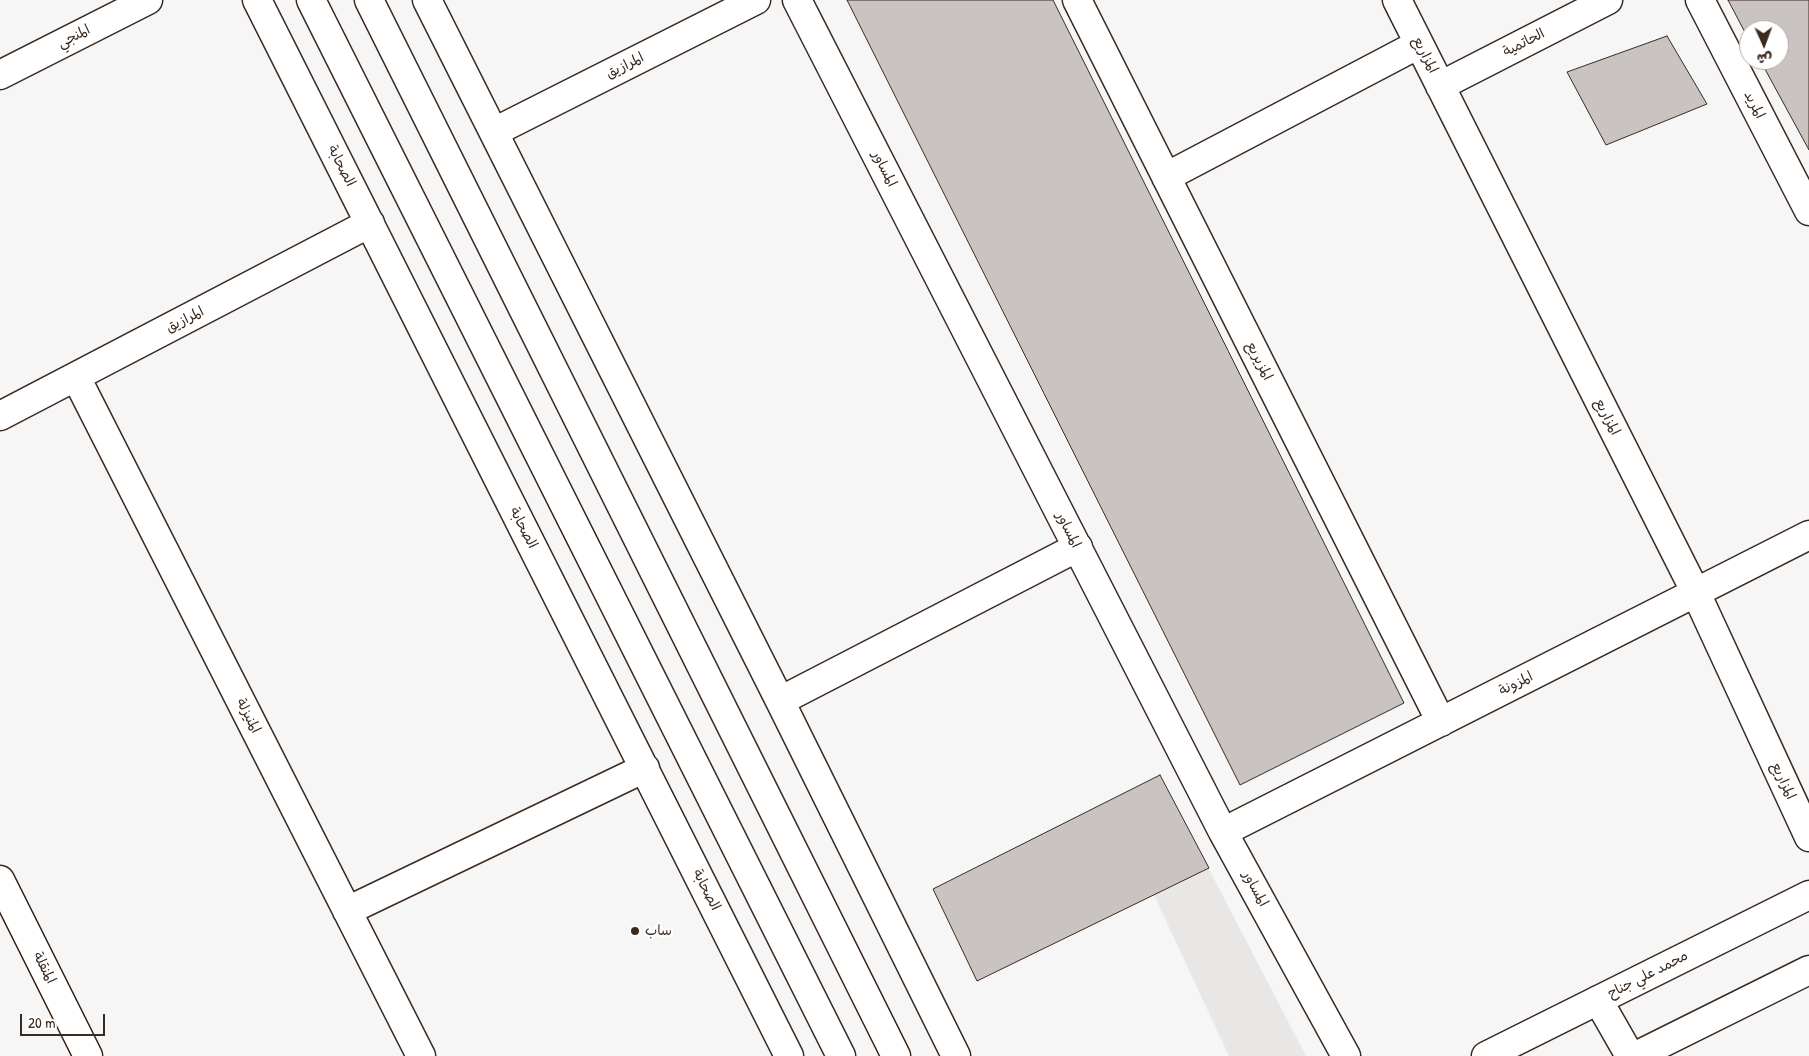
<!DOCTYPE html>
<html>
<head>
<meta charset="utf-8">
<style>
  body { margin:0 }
  #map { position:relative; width:1809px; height:1056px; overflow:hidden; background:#f7f6f6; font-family:"Patrick Hand","Playpen Sans Arabic",sans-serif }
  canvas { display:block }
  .north { position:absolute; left:1739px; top:20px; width:50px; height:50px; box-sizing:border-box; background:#fff; border:1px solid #b1aaa5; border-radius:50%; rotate:178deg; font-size:14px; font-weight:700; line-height:20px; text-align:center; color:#3b2a1e }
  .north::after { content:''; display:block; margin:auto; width:18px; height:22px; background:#3b2a1e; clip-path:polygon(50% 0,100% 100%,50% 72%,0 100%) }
  .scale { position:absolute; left:20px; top:1014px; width:85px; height:22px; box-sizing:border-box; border:2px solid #3b2a1e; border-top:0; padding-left:6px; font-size:15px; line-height:18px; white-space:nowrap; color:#3b2a1e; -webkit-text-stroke:4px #fff; paint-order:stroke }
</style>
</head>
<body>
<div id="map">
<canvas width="1809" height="1056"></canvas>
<div class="north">ش</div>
<div class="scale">20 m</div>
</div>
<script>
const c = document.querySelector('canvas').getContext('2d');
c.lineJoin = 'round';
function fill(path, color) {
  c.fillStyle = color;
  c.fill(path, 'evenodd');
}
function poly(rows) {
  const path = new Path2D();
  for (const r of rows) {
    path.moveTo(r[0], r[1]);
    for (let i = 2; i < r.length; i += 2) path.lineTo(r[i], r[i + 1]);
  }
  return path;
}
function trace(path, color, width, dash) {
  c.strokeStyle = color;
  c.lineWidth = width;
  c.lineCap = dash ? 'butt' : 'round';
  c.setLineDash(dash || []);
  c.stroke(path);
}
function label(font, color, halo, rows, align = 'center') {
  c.font = font + ' "Patrick Hand","Playpen Sans Arabic",sans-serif';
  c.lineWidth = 4.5;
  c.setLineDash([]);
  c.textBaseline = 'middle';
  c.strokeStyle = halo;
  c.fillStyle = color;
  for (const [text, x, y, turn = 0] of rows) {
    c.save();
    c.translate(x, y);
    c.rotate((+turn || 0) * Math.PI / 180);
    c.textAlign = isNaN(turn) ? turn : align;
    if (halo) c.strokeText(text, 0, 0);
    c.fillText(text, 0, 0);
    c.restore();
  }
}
fill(poly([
  [1160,775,1306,1056,1229,1056,1154,895,933,889]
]), '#e9e7e6');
const building = poly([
  [847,0,1053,0,1404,703,1240,785,847,0],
  [1728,0,1809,0,1809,150,1760,60,1779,60,1779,30,1749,30,1749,40,1728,0],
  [1667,36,1707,104,1606,145,1567,72,1667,36],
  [1160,775,1209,868,977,981,933,889,1160,775]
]);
fill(building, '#c9c3c1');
trace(building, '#3b2a1e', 1);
const minor = poly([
  [257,0,789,1056],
  [311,0,841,1056],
  [427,0,780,701,956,1056],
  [797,0,1223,832,1346,1056],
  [1077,0,1441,722],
  [1397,0,1696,593,1809,837],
  [1700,0,1809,211],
  [0,75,148,0],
  [1440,86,1608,0],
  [494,132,756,0],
  [1166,177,1419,44],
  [76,377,421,1056],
  [0,416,370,223],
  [780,701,1078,547],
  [1223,832,1809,535],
  [0,880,88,1056],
  [347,911,645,768],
  [1598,1000,1630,1056],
  [1486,1056,1809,895],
  [1636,1056,1809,970]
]);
const major = poly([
  [369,0,896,1056]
]);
trace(minor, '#3b2a1e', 31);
trace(major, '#3b2a1e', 31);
trace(minor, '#fff', 28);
trace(major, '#fff', 28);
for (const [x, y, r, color] of [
  [635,931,5,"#3b2a1e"]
]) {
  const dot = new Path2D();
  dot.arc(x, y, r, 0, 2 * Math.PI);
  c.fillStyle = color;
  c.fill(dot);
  trace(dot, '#fff', 2);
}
label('14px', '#3b2a1e', '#fff', [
  ["المنجي",74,37,-27],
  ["الحاتمية",1524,43,-27],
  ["المزاريع",1425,55,63],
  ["المرازيق",625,66,-27],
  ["المريد",1754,105,63],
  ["الصحابة",341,166,63],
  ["المساور",884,169,63],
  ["المرازيق",185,320,-27],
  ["المزيريع",1259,361,63],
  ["المزاريع",1607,417,63],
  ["الصحابة",523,528,63],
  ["المساور",1068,530,63],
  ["المزونة",1516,684,-27],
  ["المنيزلة",248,716,63],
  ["المزاريع",1783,781,65],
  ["المساور",1255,889,61],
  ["الصحابة",706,890,63],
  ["المنقلة",44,968,63],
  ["محمد علي جناح",1648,975,-27]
]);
label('14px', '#3b2a1e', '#fff', [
  ["ساب",645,931]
], 'left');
</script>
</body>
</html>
